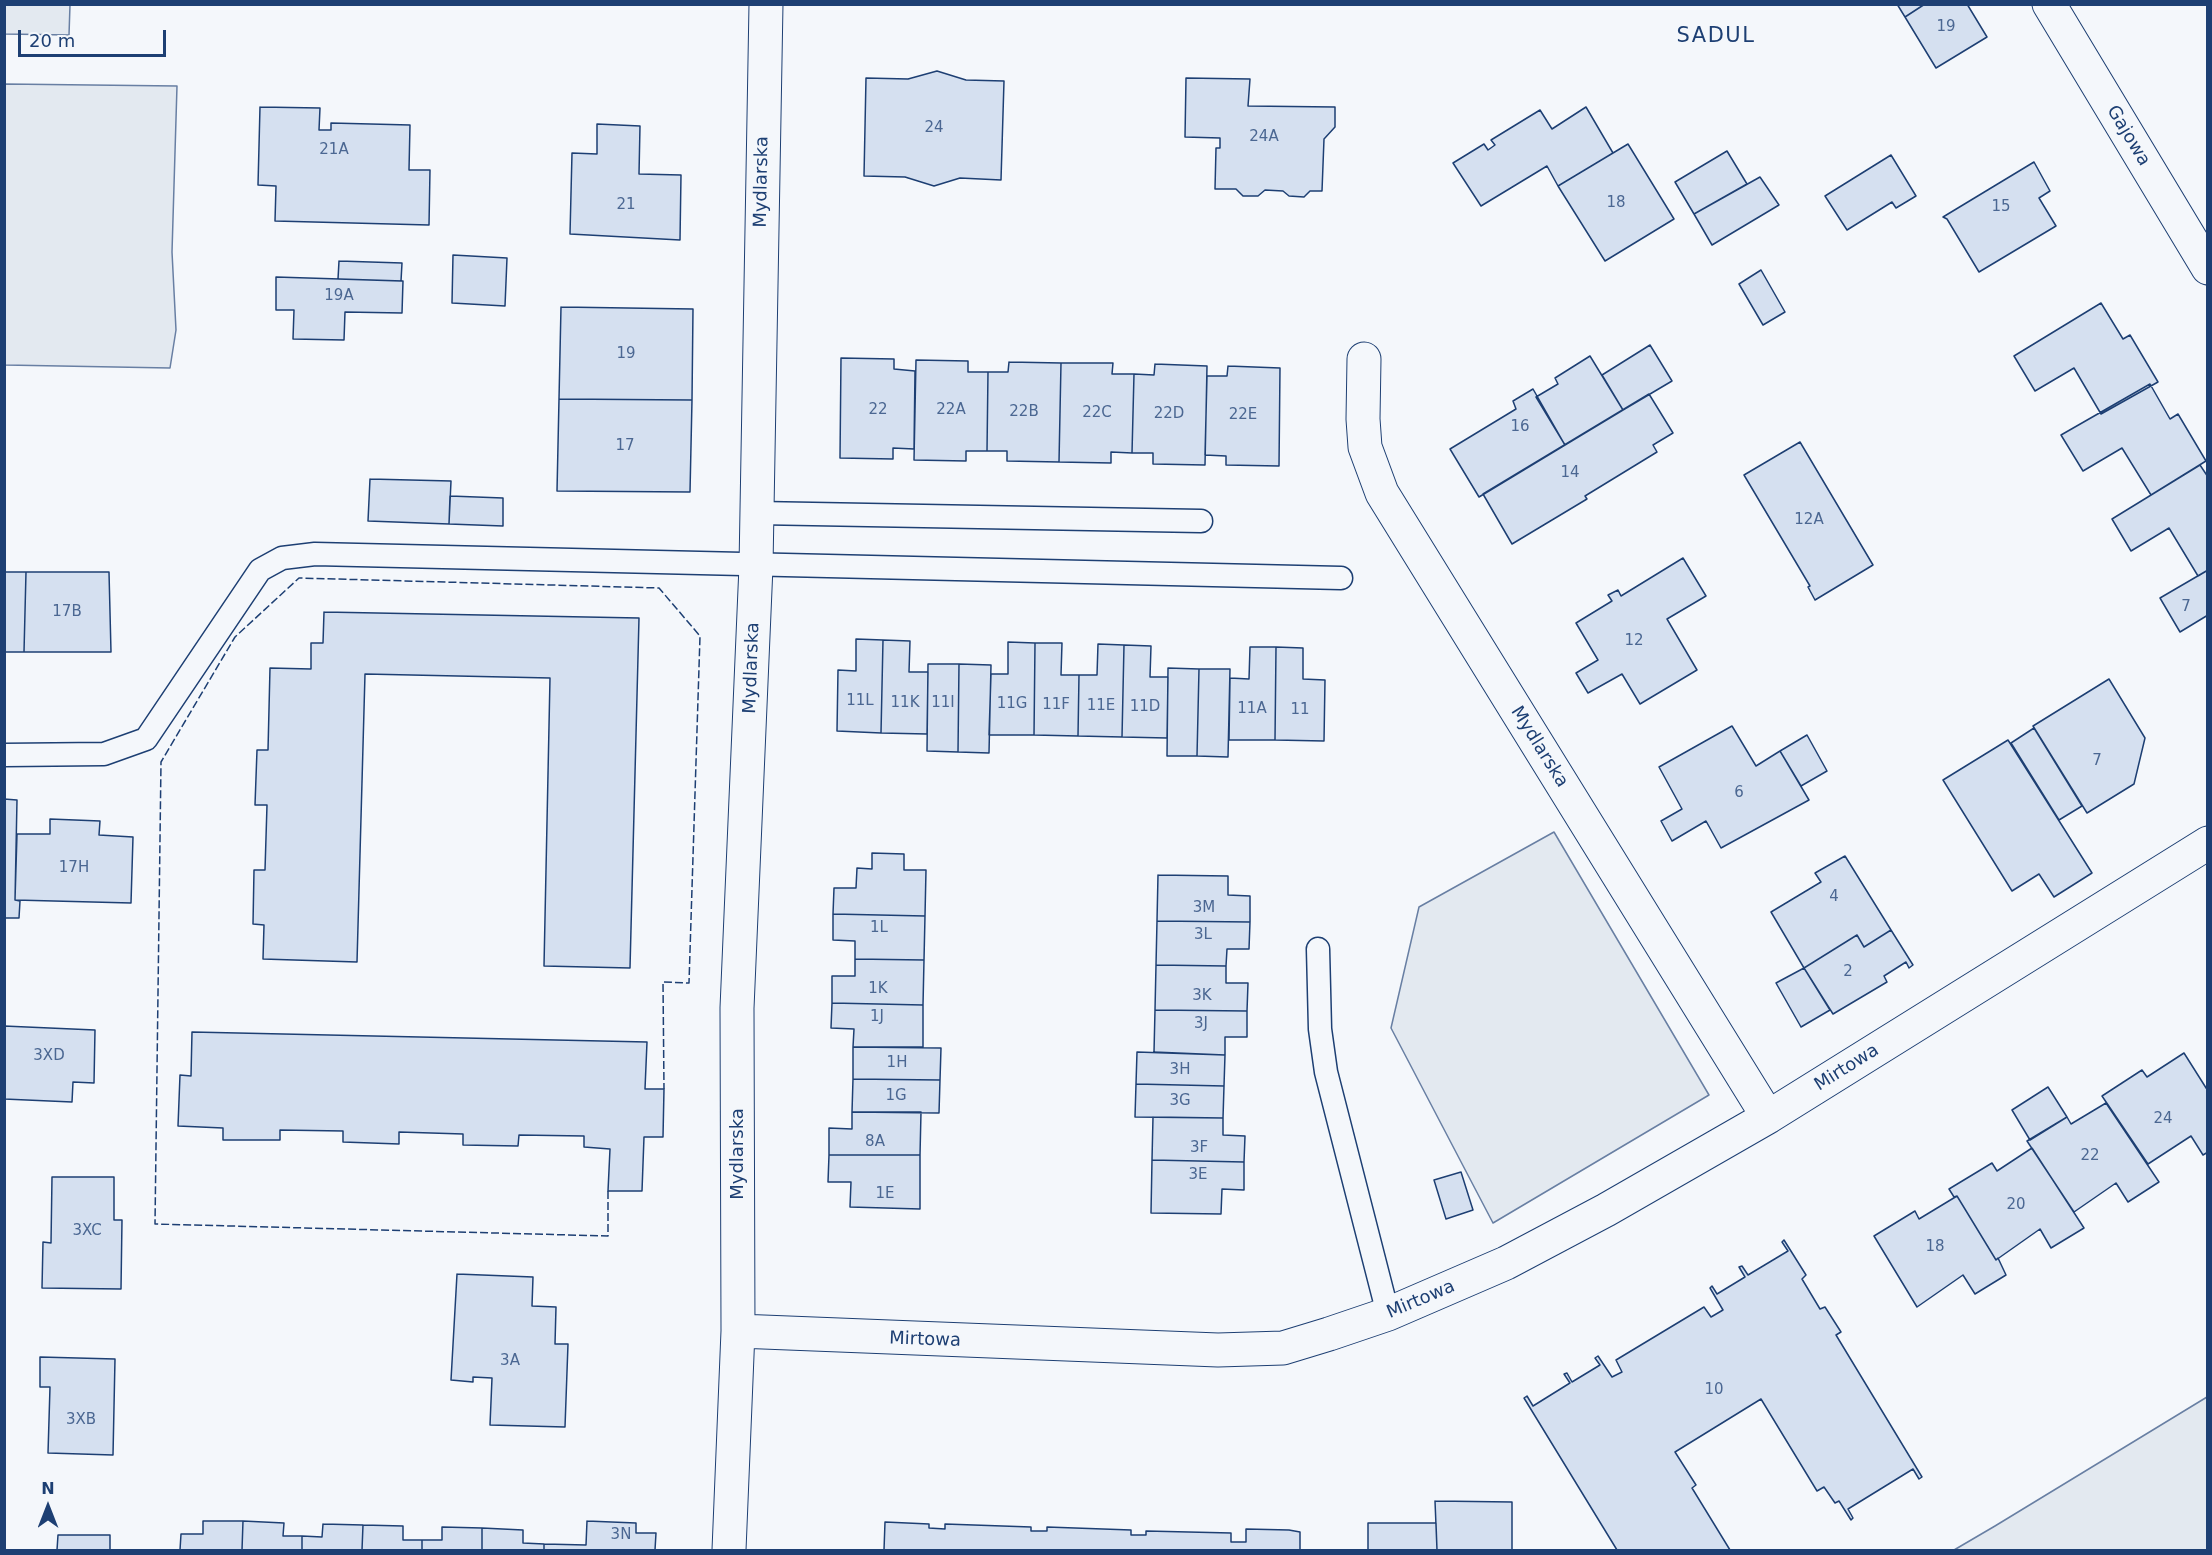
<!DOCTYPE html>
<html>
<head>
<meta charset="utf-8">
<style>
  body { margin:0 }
  #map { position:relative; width:2212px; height:1555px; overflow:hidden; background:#f4f7fb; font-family:"DejaVu Sans",sans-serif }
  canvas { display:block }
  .frame { position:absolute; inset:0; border:6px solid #1d3f73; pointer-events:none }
  .north { position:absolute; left:18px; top:1477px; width:60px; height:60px; -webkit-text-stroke:4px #f4f7fb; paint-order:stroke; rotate:0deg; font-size:16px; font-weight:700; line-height:24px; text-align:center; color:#1d3f73 }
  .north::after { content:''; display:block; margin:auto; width:21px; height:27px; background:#1d3f73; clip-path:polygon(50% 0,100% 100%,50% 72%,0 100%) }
  .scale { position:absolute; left:18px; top:30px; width:148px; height:27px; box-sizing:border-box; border:3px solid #1d3f73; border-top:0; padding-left:8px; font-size:18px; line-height:21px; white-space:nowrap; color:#1d3f73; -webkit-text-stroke:4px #f4f7fb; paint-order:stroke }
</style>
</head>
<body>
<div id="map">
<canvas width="2212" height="1555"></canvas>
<div class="frame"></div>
<div class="north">N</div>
<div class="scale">20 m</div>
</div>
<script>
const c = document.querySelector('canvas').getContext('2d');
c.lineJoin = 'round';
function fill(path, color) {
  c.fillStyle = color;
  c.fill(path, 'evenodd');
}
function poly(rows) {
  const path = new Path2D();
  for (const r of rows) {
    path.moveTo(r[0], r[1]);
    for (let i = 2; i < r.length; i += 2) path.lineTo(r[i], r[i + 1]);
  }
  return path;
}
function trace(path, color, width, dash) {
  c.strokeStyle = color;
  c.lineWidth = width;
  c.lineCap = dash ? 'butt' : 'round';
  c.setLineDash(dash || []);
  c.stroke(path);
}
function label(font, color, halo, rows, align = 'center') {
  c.font = font + ' "DejaVu Sans",sans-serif';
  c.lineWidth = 4.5;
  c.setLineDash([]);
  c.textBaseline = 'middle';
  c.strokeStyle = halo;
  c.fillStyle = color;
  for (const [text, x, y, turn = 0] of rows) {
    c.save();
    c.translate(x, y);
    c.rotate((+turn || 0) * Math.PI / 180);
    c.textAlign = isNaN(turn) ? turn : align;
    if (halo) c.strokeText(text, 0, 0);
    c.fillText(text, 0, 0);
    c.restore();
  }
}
const green = poly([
  [5,4,70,5,69,35,5,34,5,4],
  [5,84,177,86,172,252,176,330,170,368,5,365,5,84],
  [1554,832,1709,1095,1493,1223,1391,1028,1419,907,1554,832],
  [2207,1397,2207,1550,1954,1550,1995,1526,2207,1397]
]);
fill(green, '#e3e9f0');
trace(green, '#687fa3', 1.5);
const building = poly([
  [1897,4,1925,4,1905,17,1897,4],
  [1925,4,1967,4,1987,37,1936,68,1905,17,1925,4],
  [937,71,966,80,1004,81,1001,180,960,178,934,186,905,177,864,176,866,78,908,79,937,71],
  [1186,78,1250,79,1248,106,1335,107,1335,127,1324,139,1322,191,1310,191,1304,197,1289,196,1283,191,1265,190,1258,196,1243,196,1236,189,1215,189,1216,148,1220,148,1220,138,1185,137,1186,78],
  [260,107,320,108,319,130,331,130,331,123,410,125,409,170,430,170,429,225,275,221,276,186,258,185,260,107],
  [1586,107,1613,153,1558,186,1547,166,1481,206,1453,163,1484,144,1488,150,1495,145,1491,140,1540,110,1552,129,1586,107],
  [597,124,640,126,639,174,681,175,680,240,570,234,572,153,597,154,597,124],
  [1628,144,1674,219,1605,261,1558,186,1628,144],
  [1727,151,1747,184,1694,214,1675,182,1727,151],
  [1891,155,1916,196,1896,208,1892,202,1847,230,1825,196,1891,155],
  [2034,162,2050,191,2039,198,2056,226,1979,272,1947,219,1943,217,2034,162],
  [1760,177,1779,205,1712,245,1694,214,1760,177],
  [453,255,507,258,505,306,452,303,453,255],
  [339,261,402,263,401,281,338,279,339,261],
  [1761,270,1785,312,1763,325,1739,284,1761,270],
  [276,277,403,281,402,313,345,312,344,340,293,339,294,310,276,310,276,277],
  [2101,303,2123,339,2130,335,2158,382,2101,414,2074,368,2035,391,2014,356,2101,303],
  [561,307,693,309,692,400,559,399,561,307],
  [1650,345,1672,381,1623,410,1602,375,1650,345],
  [1590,356,1623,410,1565,445,1536,397,1558,384,1555,378,1590,356],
  [841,358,894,359,894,369,915,371,914,449,893,448,893,459,840,458,841,358],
  [916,360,968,361,968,372,988,372,987,451,966,451,966,461,914,460,916,360],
  [1009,362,1061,363,1059,462,1007,461,1007,451,987,451,988,372,1008,372,1009,362],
  [1061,363,1113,363,1112,374,1134,374,1132,453,1111,452,1111,463,1059,462,1061,363],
  [1155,364,1207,366,1205,465,1153,464,1153,453,1132,453,1134,374,1154,375,1155,364],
  [1228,366,1280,368,1279,466,1226,465,1226,456,1205,455,1207,376,1227,376,1228,366],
  [2150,384,2170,419,2178,414,2206,461,2151,495,2122,448,2083,471,2061,435,2150,384],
  [1533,389,1565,445,1479,497,1450,449,1516,409,1513,401,1533,389],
  [1649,394,1673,433,1653,445,1657,452,1585,496,1587,499,1512,544,1483,494,1649,394],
  [559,399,692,400,690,492,557,491,559,399],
  [1800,442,1873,565,1815,600,1808,587,1810,586,1744,475,1800,442],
  [2200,465,2208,477,2208,570,2198,576,2169,528,2131,551,2112,519,2200,465],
  [370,479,451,481,449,524,368,521,370,479],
  [450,496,503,498,503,526,449,524,450,496],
  [1683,558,1706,596,1667,619,1697,670,1640,704,1622,674,1588,693,1576,673,1598,660,1576,623,1612,601,1608,595,1618,590,1621,596,1683,558],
  [2208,570,2208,615,2180,632,2160,598,2208,570],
  [4,572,26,572,24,652,4,652,4,572],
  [26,572,109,572,111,652,24,652,26,572],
  [324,612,639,618,630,968,544,966,550,678,365,674,357,962,263,959,264,925,253,924,254,870,265,870,267,805,255,805,257,750,268,750,270,668,311,669,311,643,323,643,324,612],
  [856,639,883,640,881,733,837,731,838,670,856,671,856,639],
  [883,640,910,641,909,672,928,672,927,734,881,733,883,640],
  [1008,642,1035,643,1034,735,989,735,991,674,1008,674,1008,642],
  [1035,643,1062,643,1061,675,1079,675,1078,736,1034,735,1035,643],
  [1098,644,1124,645,1122,737,1078,736,1079,675,1097,675,1098,644],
  [1124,645,1151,646,1150,677,1168,677,1167,738,1122,737,1124,645],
  [1250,647,1276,647,1275,740,1229,740,1230,678,1249,679,1250,647],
  [1276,647,1303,648,1303,679,1325,680,1324,741,1275,740,1276,647],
  [928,664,959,664,958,752,927,751,928,664],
  [959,664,991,665,989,753,958,752,959,664],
  [1168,668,1199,669,1197,756,1167,756,1168,668],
  [1199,669,1230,669,1228,757,1197,756,1199,669],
  [2109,679,2145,738,2134,784,2087,813,2033,726,2109,679],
  [1732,726,1756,766,1780,751,1809,800,1721,848,1706,821,1672,841,1661,821,1682,809,1659,767,1732,726],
  [2034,728,2082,806,2059,820,2011,743,2034,728],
  [1807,735,1827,771,1801,786,1780,751,1807,735],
  [2008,740,2092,873,2054,897,2039,874,2012,891,1943,780,2008,740],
  [4,799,17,800,15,900,20,901,19,918,4,918,4,799],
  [50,819,100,821,99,835,133,837,131,903,15,900,17,834,50,834,50,819],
  [872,853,904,854,904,870,926,870,925,916,833,914,834,888,856,888,857,868,872,869,872,853],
  [1845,856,1891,930,1864,947,1857,935,1804,968,1771,912,1821,882,1815,873,1845,856],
  [1158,875,1228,876,1228,895,1250,896,1250,922,1157,921,1158,875],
  [833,914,925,916,924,960,855,959,855,941,833,940,833,914],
  [1157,921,1250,922,1249,949,1227,949,1226,966,1156,965,1157,921],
  [1891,930,1913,965,1909,968,1906,962,1884,976,1887,982,1833,1014,1804,968,1857,935,1864,947,1891,930],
  [855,959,924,960,923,1005,832,1003,832,976,855,976,855,959],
  [1156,965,1226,966,1226,983,1248,983,1247,1011,1155,1010,1156,965],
  [1804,968,1830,1010,1801,1027,1776,983,1804,968],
  [832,1003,923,1005,923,1047,853,1047,854,1029,831,1028,832,1003],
  [1155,1010,1247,1011,1247,1037,1225,1037,1225,1055,1154,1052,1155,1010],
  [4,1026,95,1030,94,1083,73,1082,72,1102,4,1099,4,1026],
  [192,1032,647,1042,645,1089,664,1089,663,1137,644,1137,642,1191,608,1191,610,1149,584,1147,584,1136,519,1135,518,1146,463,1145,463,1134,399,1132,399,1144,343,1142,343,1131,280,1130,280,1140,223,1140,223,1128,178,1126,180,1075,191,1076,192,1032],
  [853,1047,941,1048,940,1080,853,1079,853,1047],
  [1137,1052,1225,1055,1224,1086,1136,1084,1137,1052],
  [2184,1053,2208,1091,2208,1152,2203,1155,2191,1136,2148,1164,2102,1096,2142,1070,2147,1077,2184,1053],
  [853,1079,940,1080,939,1113,852,1112,853,1079],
  [1136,1084,1224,1086,1223,1118,1135,1117,1136,1084],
  [2048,1087,2067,1117,2030,1140,2012,1110,2048,1087],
  [2106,1103,2159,1182,2128,1202,2116,1183,2074,1212,2027,1141,2067,1117,2071,1124,2106,1103],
  [852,1112,921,1112,920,1155,829,1155,829,1128,852,1129,852,1112],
  [1153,1117,1223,1118,1223,1135,1245,1136,1244,1162,1152,1160,1153,1117],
  [2032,1148,2084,1228,2051,1248,2040,1229,1996,1260,1957,1196,1954,1197,1949,1189,1992,1163,1997,1171,2032,1148],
  [829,1155,920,1155,920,1209,850,1207,851,1182,828,1182,829,1155],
  [1152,1160,1244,1162,1244,1190,1222,1189,1221,1214,1151,1213,1152,1160],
  [1461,1172,1473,1210,1446,1219,1434,1180,1461,1172],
  [52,1177,114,1177,114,1220,122,1220,121,1289,42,1288,43,1242,51,1243,52,1177],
  [1957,1196,1996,1260,1998,1258,2006,1275,1975,1294,1963,1275,1917,1307,1874,1236,1915,1211,1919,1219,1957,1196],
  [1784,1240,1806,1275,1802,1279,1820,1309,1825,1307,1841,1332,1836,1335,1922,1477,1919,1479,1913,1469,1848,1509,1853,1518,1851,1520,1839,1501,1835,1503,1824,1487,1817,1491,1761,1399,1675,1452,1696,1485,1692,1488,1730,1550,1617,1550,1524,1398,1527,1396,1533,1406,1570,1383,1564,1374,1567,1373,1572,1382,1600,1365,1595,1358,1598,1356,1612,1377,1622,1372,1616,1360,1704,1307,1711,1317,1723,1310,1710,1288,1712,1286,1717,1294,1745,1277,1739,1267,1742,1266,1748,1275,1788,1251,1782,1242,1784,1240],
  [457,1274,533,1277,532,1306,556,1307,555,1344,568,1344,565,1427,490,1425,492,1378,473,1377,473,1382,451,1380,457,1274],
  [40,1357,115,1359,113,1455,48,1453,50,1387,40,1387,40,1357],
  [1435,1501,1512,1502,1512,1550,1437,1550,1435,1501],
  [203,1521,243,1521,242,1550,180,1550,181,1534,203,1534,203,1521],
  [243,1521,284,1523,283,1536,302,1536,302,1550,242,1550,243,1521],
  [587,1521,636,1523,636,1533,656,1533,655,1550,544,1550,544,1544,586,1545,587,1521],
  [885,1522,929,1524,929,1528,945,1529,945,1524,1031,1527,1031,1531,1047,1531,1047,1527,1131,1530,1131,1535,1146,1535,1146,1531,1231,1533,1231,1542,1246,1542,1246,1529,1289,1530,1300,1532,1300,1550,884,1550,885,1522],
  [1368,1523,1436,1523,1437,1550,1368,1550,1368,1523],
  [323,1524,363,1525,362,1550,302,1550,302,1536,322,1537,323,1524],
  [363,1525,403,1526,403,1540,422,1540,422,1550,362,1550,363,1525],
  [442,1527,482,1528,482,1550,422,1550,422,1540,442,1540,442,1527],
  [482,1528,523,1530,523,1543,544,1544,544,1550,482,1550,482,1528],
  [58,1535,110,1535,110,1550,57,1550,58,1535]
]);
fill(building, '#d5e0f0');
trace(building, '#1d3f73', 1.5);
const service = poly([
  [757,513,1201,521],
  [4,755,104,754,146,739,260,570,282,558,315,554,1341,578],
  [1318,949,1320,1029,1326,1072,1388,1314]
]);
const minor = poly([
  [2049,4,2208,268],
  [1364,359,1363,419,1365,447,1382,493,1768,1117],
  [738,1331,1218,1350,1283,1348,1329,1334,1388,1314,1506,1263,1606,1210,1768,1117,2208,843],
  [729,1550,738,1331,737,1008,756,566,766,4]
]);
trace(service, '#1d3f73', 25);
trace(minor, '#1d3f73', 35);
trace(service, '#f4f7fb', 22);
trace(minor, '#f4f7fb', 33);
trace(poly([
  [608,1191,608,1236,155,1224,161,762,235,637,299,578,659,588,700,636,689,983,663,982,664,1089]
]), '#1d3f73', 1.5, [8, 3]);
label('15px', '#4b6792', null, [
  ["19",1946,27],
  ["24",934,128],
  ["24A",1264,137],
  ["21A",334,150],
  ["18",1616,203],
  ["21",626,205],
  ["15",2001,207],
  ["19A",339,296],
  ["19",626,354],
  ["22",878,410],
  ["22A",951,410],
  ["22B",1024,412],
  ["22C",1097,413],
  ["22D",1169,414],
  ["22E",1243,415],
  ["16",1520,427],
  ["17",625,446],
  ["14",1570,473],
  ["12A",1809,520],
  ["7",2186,607],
  ["17B",67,612],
  ["12",1634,641],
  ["11L",860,701],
  ["11K",905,703],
  ["11I",943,703],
  ["11G",1012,704],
  ["11F",1056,705],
  ["11E",1101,706],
  ["11D",1145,707],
  ["11A",1252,709],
  ["11",1300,710],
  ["7",2097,761],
  ["6",1739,793],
  ["17H",74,868],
  ["4",1834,897],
  ["3M",1204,908],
  ["1L",879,928],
  ["3L",1203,935],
  ["2",1848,972],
  ["1K",878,989],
  ["3K",1202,996],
  ["1J",877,1017],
  ["3J",1201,1024],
  ["3XD",49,1056],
  ["1H",897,1063],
  ["3H",1180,1070],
  ["1G",896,1096],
  ["3G",1180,1101],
  ["24",2163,1119],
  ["8A",875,1142],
  ["3F",1199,1148],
  ["22",2090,1156],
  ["3E",1198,1175],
  ["1E",885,1194],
  ["20",2016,1205],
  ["3XC",87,1231],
  ["18",1935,1247],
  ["3A",510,1361],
  ["10",1714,1390],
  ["3XB",81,1420],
  ["3N",621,1535]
]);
label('18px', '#1d3f73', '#f4f7fb', [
  ["Gajowa",2128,136,59],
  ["Mydlarska",762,182,-89],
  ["Mydlarska",752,668,-88],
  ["Mydlarska",1539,747,58],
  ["Mirtowa",1847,1068,-32],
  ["Mydlarska",738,1154,-90],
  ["Mirtowa",1421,1300,-23],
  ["Mirtowa",925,1340,2]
]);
c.letterSpacing = '1.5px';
label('21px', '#1d3f73', '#f4f7fb', [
  ["SADUL",1716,37]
]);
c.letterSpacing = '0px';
</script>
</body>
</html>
